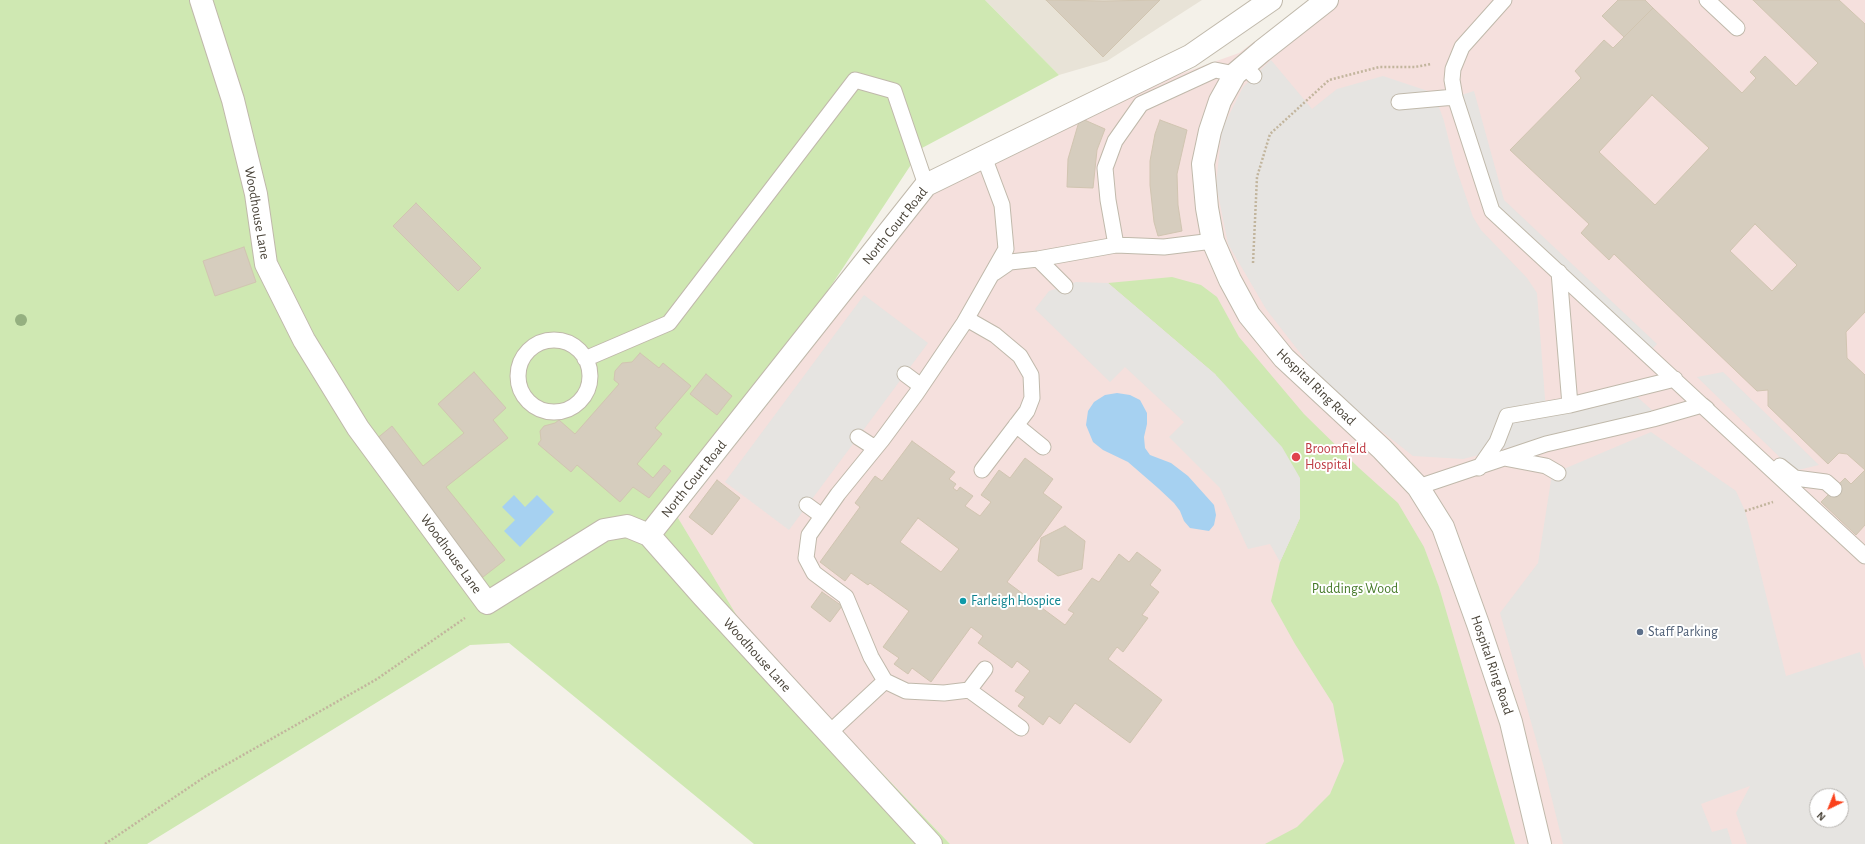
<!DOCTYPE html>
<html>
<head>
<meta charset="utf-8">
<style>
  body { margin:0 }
  #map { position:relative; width:1865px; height:844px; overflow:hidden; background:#f4f1e9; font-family:"Alegreya Sans",sans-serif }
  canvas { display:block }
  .north { position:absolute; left:1809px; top:788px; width:40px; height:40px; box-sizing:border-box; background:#fff; border:1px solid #b6b3af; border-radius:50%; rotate:223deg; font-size:11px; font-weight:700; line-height:16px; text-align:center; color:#484237 }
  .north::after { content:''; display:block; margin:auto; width:14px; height:18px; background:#fa411b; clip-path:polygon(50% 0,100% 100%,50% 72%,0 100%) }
</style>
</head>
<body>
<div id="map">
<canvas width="1865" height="844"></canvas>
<div class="north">N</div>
</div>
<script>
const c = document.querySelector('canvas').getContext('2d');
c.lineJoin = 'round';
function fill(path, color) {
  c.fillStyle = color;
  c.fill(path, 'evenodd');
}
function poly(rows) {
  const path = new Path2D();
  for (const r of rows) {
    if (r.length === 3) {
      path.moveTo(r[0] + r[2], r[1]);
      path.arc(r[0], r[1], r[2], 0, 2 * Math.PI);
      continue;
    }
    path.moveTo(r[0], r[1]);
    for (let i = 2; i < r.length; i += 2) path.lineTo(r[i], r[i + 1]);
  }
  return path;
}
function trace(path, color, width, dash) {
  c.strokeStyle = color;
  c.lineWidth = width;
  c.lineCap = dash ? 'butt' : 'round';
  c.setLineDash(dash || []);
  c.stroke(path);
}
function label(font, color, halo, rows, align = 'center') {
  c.font = font + ' "Alegreya Sans",sans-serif';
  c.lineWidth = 4;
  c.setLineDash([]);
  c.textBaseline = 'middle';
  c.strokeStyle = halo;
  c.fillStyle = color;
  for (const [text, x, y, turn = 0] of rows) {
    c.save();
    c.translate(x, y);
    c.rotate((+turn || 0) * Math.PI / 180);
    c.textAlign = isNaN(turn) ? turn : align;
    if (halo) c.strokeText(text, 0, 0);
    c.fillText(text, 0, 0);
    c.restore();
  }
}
fill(poly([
  [985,0,1202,0,1107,61,1059,75]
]), '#e8e3d7');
fill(poly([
  [1311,0,1865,0,1865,844,950,844,746,631,705,572,678,518,774,396,826,321,930,191,1057,126,1180,74,1239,53],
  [1817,796,1841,796,1841,820,1817,820]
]), '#f5e0dd');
fill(poly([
  [0,0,985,0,1059,75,922,148,678,518,746,631,950,844,754,844,509,643,470,645,147,844,0,844],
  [1172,277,1201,285,1217,297,1239,337,1304,414,1359,468,1398,503,1424,547,1439,587,1515,844,1265,844,1297,827,1330,794,1344,761,1333,704,1295,644,1271,601,1280,562,1300,518,1215,374,1108,283]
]), '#cfe8b2');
fill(poly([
  [1271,60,1312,109,1337,89,1383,76,1428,91,1436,99,1444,121,1455,165,1473,217,1481,230,1527,278,1537,293,1546,412,1634,394,1653,411,1463,459,1413,456,1370,422,1311,367,1266,309,1228,244,1216,184,1222,129,1243,87],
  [1474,91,1504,200,1657,344,1647,354,1492,211,1455,97],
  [1076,282,1108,283,1215,374,1282,447,1300,478,1300,518,1280,562,1270,544,1248,549,1220,488,1169,437,1184,422,1125,367,1110,382,1035,309,1049,291],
  [864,295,928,343,789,530,725,482],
  [1723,372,1819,465,1794,471,1697,377],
  [1651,432,1736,491,1745,511,1750,530,1786,676,1860,652,1865,670,1865,844,1747,844,1736,813,1750,786,1701,804,1712,832,1727,828,1732,844,1563,844,1545,771,1500,613,1538,563,1552,474],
  [1817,796,1841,796,1841,820,1817,820]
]), '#e6e4e1');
fill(poly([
  [1117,393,1130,395,1140,400,1147,413,1147,424,1144,437,1145,448,1150,455,1171,463,1188,476,1214,505,1216,515,1214,525,1209,531,1190,528,1184,521,1180,511,1174,503,1158,488,1128,462,1103,450,1093,442,1086,425,1088,411,1094,402,1105,395],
  [514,495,525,507,537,495,554,512,520,547,504,531,515,520,502,507]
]), '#a6d1f1');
const building = poly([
  [1046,0,1104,1,1160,0,1103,57,1046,0],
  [1618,0,1645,0,1653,8,1624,37,1602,16,1618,0],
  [1753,0,1839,0,1865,24,1865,312,1846,332,1847,358,1865,375,1865,470,1847,454,1839,453,1828,464,1768,406,1768,390,1757,391,1614,254,1609,260,1581,233,1589,224,1510,150,1581,78,1575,71,1604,40,1613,48,1653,8,1742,93,1756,78,1750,72,1765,56,1796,86,1818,63,1753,0],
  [1652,95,1709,148,1655,205,1599,152,1652,95],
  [1755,224,1797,265,1772,291,1730,251,1755,224],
  [1080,118,1105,129,1097,150,1093,188,1067,187,1068,159,1080,118],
  [1160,120,1187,130,1177,174,1178,205,1182,231,1158,236,1154,222,1150,185,1150,161,1155,134,1160,120],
  [416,203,481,268,458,291,393,226,416,203],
  [244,247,256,282,215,296,203,261,244,247],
  [640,353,659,368,663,363,691,386,655,428,662,434,637,464,653,478,664,465,671,471,649,498,633,487,620,502,577,465,571,472,538,444,541,440,540,431,544,426,555,423,559,420,575,434,619,384,614,380,615,371,622,363,632,362,640,353],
  [474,372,506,408,493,420,508,438,446,487,505,560,483,577,375,440,392,426,423,466,464,433,438,404,474,372],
  [706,374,732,396,717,415,690,394,706,374],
  [912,441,955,472,949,479,956,484,953,488,957,491,960,487,973,496,965,506,980,516,991,502,981,495,999,470,1010,478,1025,458,1053,479,1043,493,1062,507,1007,582,1065,625,1074,613,1068,610,1092,578,1099,582,1119,554,1129,562,1137,552,1161,570,1150,585,1159,592,1142,615,1148,618,1123,652,1117,647,1108,659,1162,700,1130,743,1075,703,1060,724,1049,716,1043,725,1018,706,1025,697,1015,691,1030,671,1017,661,1012,668,978,643,983,636,971,627,931,682,912,668,908,674,894,664,899,658,883,647,909,611,870,583,868,585,851,573,845,581,820,562,860,507,855,503,875,476,882,481,912,441],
  [918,518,959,549,941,572,900,542,918,518],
  [1865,470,1865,525,1856,535,1821,502,1845,478,1851,484,1865,470],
  [717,480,740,498,712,535,689,517,717,480],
  [1065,526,1085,541,1082,569,1058,576,1038,561,1041,538,1065,526],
  [822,592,842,606,830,622,811,607,822,592]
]);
fill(building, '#d6cdbe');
trace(building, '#d1c5b1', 1);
const lane = poly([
  [1504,0,1462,47,1453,69,1452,80,1455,97,1492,211,1865,556],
  [1707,0,1737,28],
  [1244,66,1254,76],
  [1399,102,1455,97],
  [984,157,1002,205,1006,249,964,323,916,394,882,440,838,494,809,535,806,558,814,573,846,597,871,657,885,681,906,691,944,693,969,690,1021,728],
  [1116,245,1108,200,1105,168,1115,141,1141,104,1215,70,1235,74],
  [1038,259,1065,286],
  [1559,272,1570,405],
  [994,273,1010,262,1038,259,1116,245,1164,247,1213,241],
  [967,319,995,335,1020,356,1031,375,1032,398,1027,411,982,470],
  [554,376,36],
  [585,359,669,323,855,80,894,91,926,185],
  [905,374,921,386],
  [1016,425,1043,447],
  [858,437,875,448],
  [1504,458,1546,466,1558,473],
  [1780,466,1795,478,1826,482,1834,489],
  [1479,468,1497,442,1507,416,1570,405,1675,379],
  [1418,487,1546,444,1653,419,1702,405,1707,409],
  [807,505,822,516],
  [969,690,985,669],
  [828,734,885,681]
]);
const street = poly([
  [201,0,233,100,256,194,266,264,304,340,358,428,487,603,604,530,627,526,649,535,702,595,931,844],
  [1327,0,1262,51,1235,74,1220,101,1210,131,1203,164,1207,208,1213,241,1230,280,1249,315,1284,358,1382,449,1418,487,1443,527,1478,624,1511,722,1540,844],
  [649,535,926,185,1190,56,1271,0]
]);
trace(lane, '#c0b9ab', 17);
trace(street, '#c0b9ab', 24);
trace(poly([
  [1253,263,1257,177,1270,134,1329,80,1379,67,1415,67,1431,64],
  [1745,511,1773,502],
  [105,844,206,776,377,679,465,618]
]), '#c2b59d', 2.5, [2, 2]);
trace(lane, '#fff', 15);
trace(street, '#fff', 22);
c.fillStyle = '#95b080';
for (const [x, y] of [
  [21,320]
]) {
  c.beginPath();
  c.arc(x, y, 6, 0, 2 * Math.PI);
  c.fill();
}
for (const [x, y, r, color] of [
  [1296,457,5,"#e0444e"],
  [963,601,4,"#0f9aa8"],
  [1640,632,4,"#5c6f8a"]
]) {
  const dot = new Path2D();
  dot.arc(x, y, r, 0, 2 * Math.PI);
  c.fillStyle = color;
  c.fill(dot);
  trace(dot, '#fff', 1.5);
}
label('14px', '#484237', '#fff', [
  ["Woodhouse Lane",257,213,80],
  ["North Court Road",895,226,-51],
  ["Hospital Ring Road",1316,387,44],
  ["North Court Road",694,479,-51],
  ["Woodhouse Lane",451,554,54],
  ["Woodhouse Lane",757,655,48],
  ["Hospital Ring Road",1492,665,71]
]);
label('14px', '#be3a42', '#fff', [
  ["Broomfield",1305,449],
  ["Hospital",1305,465]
], 'left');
label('14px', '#477b2a', '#fff', [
  ["Puddings Wood",1355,589]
]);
label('14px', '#0d838f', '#fff', [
  ["Farleigh Hospice",971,601]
], 'left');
label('14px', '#4e5e75', '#fff', [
  ["Staff Parking",1648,632]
], 'left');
</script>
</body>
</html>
